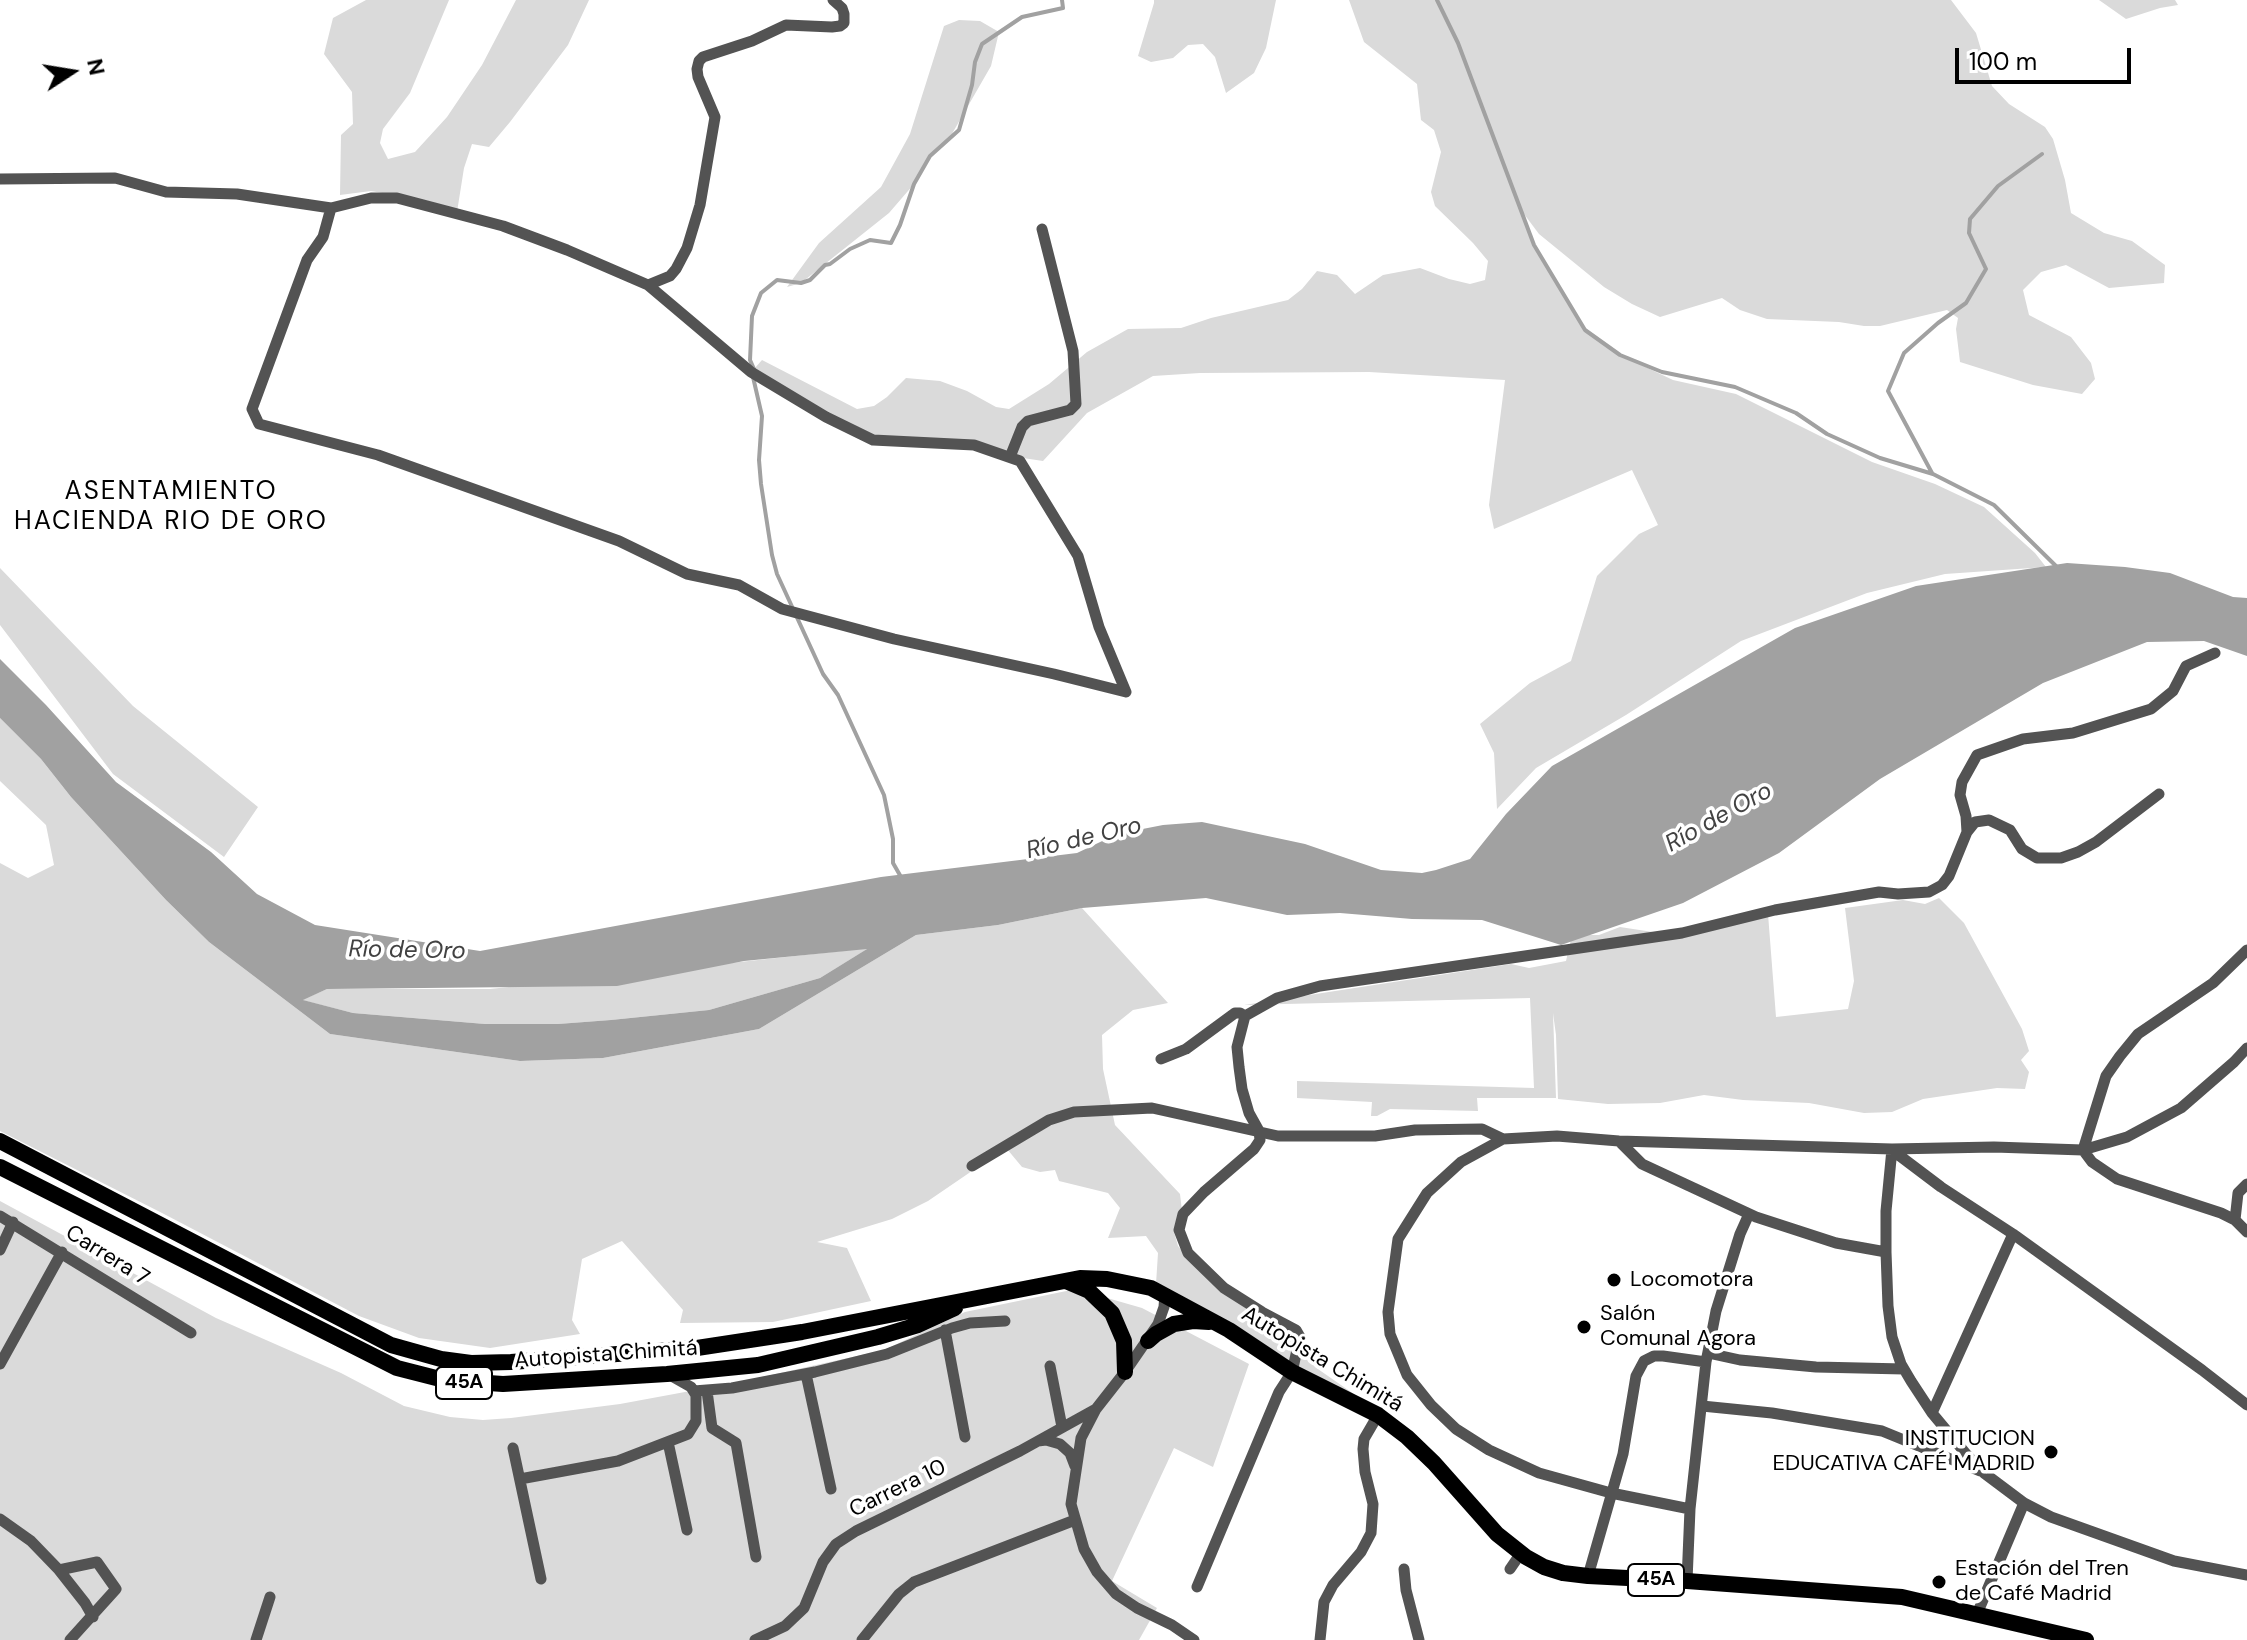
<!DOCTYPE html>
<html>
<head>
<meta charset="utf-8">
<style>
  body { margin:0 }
  #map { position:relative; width:2247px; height:1640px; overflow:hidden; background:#fff; font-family:"DM Sans",sans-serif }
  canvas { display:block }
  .north { position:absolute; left:32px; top:32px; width:80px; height:80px; -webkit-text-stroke:6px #fff; paint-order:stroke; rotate:78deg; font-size:22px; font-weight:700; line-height:32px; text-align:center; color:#000 }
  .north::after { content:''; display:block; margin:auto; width:28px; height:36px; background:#000; clip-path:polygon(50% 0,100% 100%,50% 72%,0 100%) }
  .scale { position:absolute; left:1955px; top:48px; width:176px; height:36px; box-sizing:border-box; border:4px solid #000; border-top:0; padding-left:10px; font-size:24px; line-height:28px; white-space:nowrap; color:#000; -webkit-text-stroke:6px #fff; paint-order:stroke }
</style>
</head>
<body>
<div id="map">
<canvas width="2247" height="1640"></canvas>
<div class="north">N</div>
<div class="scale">100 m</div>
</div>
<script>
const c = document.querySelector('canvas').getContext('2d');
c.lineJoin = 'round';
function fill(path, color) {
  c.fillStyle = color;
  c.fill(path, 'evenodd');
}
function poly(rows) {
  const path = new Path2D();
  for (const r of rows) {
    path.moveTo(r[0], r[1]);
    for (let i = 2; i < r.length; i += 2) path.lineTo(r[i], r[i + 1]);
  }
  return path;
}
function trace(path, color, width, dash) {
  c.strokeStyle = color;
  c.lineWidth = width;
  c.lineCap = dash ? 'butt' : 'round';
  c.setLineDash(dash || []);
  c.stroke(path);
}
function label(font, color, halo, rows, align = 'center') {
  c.font = font + ' "DM Sans",sans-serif';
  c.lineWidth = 7;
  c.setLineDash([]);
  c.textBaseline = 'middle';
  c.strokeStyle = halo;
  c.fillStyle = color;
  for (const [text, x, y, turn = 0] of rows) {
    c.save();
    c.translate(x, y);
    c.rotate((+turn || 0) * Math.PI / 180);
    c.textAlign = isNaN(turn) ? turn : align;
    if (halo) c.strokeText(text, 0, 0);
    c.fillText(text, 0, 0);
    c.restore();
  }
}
fill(poly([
  [366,0,449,0,410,93,383,129,380,143,388,159,415,152,447,117,482,65,516,0,589,0,568,45,510,122,489,147,472,144,464,168,457,212,428,201,371,191,340,195,341,135,353,124,352,92,324,54,333,18],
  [1154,0,1276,0,1266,48,1254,73,1226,93,1215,57,1203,44,1188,45,1173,58,1151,62,1138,56,1154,3],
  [1349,0,1951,0,1976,33,1992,86,2009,104,2045,127,2053,139,2065,180,2071,213,2104,233,2132,241,2165,265,2164,283,2109,288,2066,265,2041,272,2023,290,2029,315,2071,337,2091,363,2095,379,2082,394,2033,385,1960,362,1956,329,1958,318,1947,310,1880,326,1864,326,1839,322,1767,319,1740,310,1722,298,1660,317,1632,304,1604,287,1539,234,1521,210,1534,245,1585,330,1620,355,1673,380,1736,394,1872,462,1935,484,1984,507,2035,553,2046,567,1945,574,1867,593,1741,641,1626,715,1536,768,1497,809,1494,753,1480,724,1530,683,1571,661,1597,576,1639,534,1658,525,1632,470,1494,529,1489,505,1505,380,1369,372,1200,373,1153,376,1087,413,1043,461,1023,458,975,445,876,437,829,414,754,369,762,360,857,409,874,406,887,397,906,378,940,381,967,391,996,407,1009,409,1049,384,1087,352,1128,329,1181,328,1211,318,1288,300,1302,289,1317,271,1337,275,1355,294,1383,275,1420,268,1449,279,1470,284,1485,280,1488,261,1473,243,1435,206,1431,192,1441,152,1434,130,1421,120,1417,84,1364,42],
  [2073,0,2175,0,2178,5,2160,8,2126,19,2099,0],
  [959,20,980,21,999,32,991,66,949,139,930,156,914,184,889,213,801,283,787,287,819,243,881,187,910,134,944,26],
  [0,568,133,706,258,807,224,857,113,774,0,625],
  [0,718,41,759,71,797,166,900,209,942,330,1034,520,1061,603,1058,759,1029,916,935,998,925,1082,908,1168,1003,1133,1010,1102,1035,1103,1069,1115,1125,1180,1194,1182,1211,1174,1232,1178,1246,1188,1258,1262,1308,1283,1327,1315,1367,1377,1410,1293,1370,1156,1284,1158,1253,1146,1236,1108,1238,1120,1208,1108,1193,1059,1181,1055,1170,1040,1172,1022,1167,1002,1143,969,1173,928,1201,892,1219,817,1242,847,1248,871,1301,773,1322,680,1323,683,1310,622,1241,582,1259,572,1320,580,1334,490,1348,419,1338,359,1316,164,1214,0,1131,0,863,28,878,54,865,46,825,0,781],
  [1939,898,1964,923,2022,1029,2029,1051,2021,1060,2029,1072,2025,1089,1997,1088,1923,1099,1892,1112,1864,1113,1809,1103,1743,1100,1704,1095,1660,1103,1608,1104,1558,1099,1556,1035,1553,1013,1556,1098,1477,1098,1478,1111,1390,1109,1377,1116,1371,1116,1372,1102,1297,1098,1297,1081,1534,1088,1530,998,1244,1005,1511,964,1529,968,1566,961,1572,935,1599,935,1620,927,1679,936,1768,914,1776,1017,1848,1009,1854,981,1845,908,1903,900,1925,904],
  [869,948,820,978,709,1010,611,1020,558,1024,485,1024,353,1013,302,1000,327,989,490,989],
  [0,1201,216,1318,341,1373,404,1406,450,1417,483,1420,511,1418,620,1404,739,1382,884,1350,965,1312,1076,1289,1142,1308,1249,1364,1213,1467,1174,1448,1112,1581,1157,1608,1139,1640,0,1640]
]), '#dadada');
fill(poly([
  [2067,563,2125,567,2170,573,2233,597,2247,598,2247,656,2204,641,2147,642,2043,683,1880,779,1779,853,1683,903,1561,945,1482,920,1412,919,1340,913,1287,915,1206,898,1082,908,998,925,916,935,759,1029,603,1058,520,1061,330,1034,209,942,166,900,71,797,41,759,0,718,0,659,46,705,116,782,211,852,257,894,315,925,480,951,881,877,1077,853,1117,834,1163,825,1202,822,1305,844,1381,870,1422,873,1436,870,1470,859,1506,814,1552,766,1795,628,1916,586],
  [867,949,820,978,709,1010,611,1020,558,1024,485,1024,353,1013,303,1000,327,989,617,986,744,961]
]), '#a1a1a1');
trace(poly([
  [1437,0,1458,43,1534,245,1585,330,1620,355,1662,372,1735,387,1796,413,1827,434,1880,458,1933,474,1994,505,2058,568],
  [754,369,750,360,752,316,761,293,777,280,801,283,810,280,825,265,830,264,850,249,870,240,891,243,900,225,914,184,930,156,959,130,972,85,975,62,982,44,1022,17,1063,8,1062,0],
  [753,377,762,416,759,460,761,484,772,555,777,574,823,674,838,695,884,795,893,839,893,863,901,877],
  [1932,473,1888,391,1904,353,1938,323,1966,303,1986,269,1969,233,1970,219,1998,186,2042,154]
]), '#a1a1a1', 4);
trace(poly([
  [0,179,115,178,166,192,237,194,331,208,371,198,397,198,503,226,567,250,648,285,751,372,826,417,873,440,974,445,1020,461,1078,556,1099,627,1126,692],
  [331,208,323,237,307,260,252,409,259,424,378,455,619,541,687,574,739,585,782,609,894,639,1054,674,1126,692],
  [648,285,670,276,676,269,687,248,700,205,715,117,698,77,697,69,699,61,703,57,752,41,786,25,832,27,840,26,844,23,844,14,842,8,833,0],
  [1010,457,1022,427,1028,421,1070,410,1076,404,1073,351,1042,229],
  [1967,832,1966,816,1960,795,1962,782,1977,755,2023,739,2073,733,2151,709,2173,691,2186,666,2215,653],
  [1161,1059,1186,1049,1235,1013,1240,1013,1245,1016,1277,998,1320,986,1682,933,1775,910,1879,892,1898,894,1929,892,1942,885,1949,876,1967,832,1975,822,1989,820,2010,830,2022,849,2037,858,2061,858,2078,852,2096,842,2159,794],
  [1619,1141,1642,1164,1756,1217,1836,1243,1886,1252],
  [1892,1149,1886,1211,1886,1252,1888,1306,1892,1337,1901,1364,1911,1381,1932,1413,1967,1455,1984,1473,2024,1503,2051,1517,2174,1561,2247,1575],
  [1892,1150,1941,1187,2013,1234,2202,1370,2247,1405],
  [2083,1150,2106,1076,2120,1056,2138,1034,2213,983,2247,950],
  [2083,1150,2092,1162,2117,1179,2221,1213,2235,1220,2247,1232],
  [972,1166,1049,1120,1074,1112,1152,1108,1278,1136,1375,1136,1415,1130,1482,1129,1503,1139],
  [0,1216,191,1333],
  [2235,1220,2238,1193,2247,1184],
  [0,1250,13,1222],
  [1165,1294,1164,1307,1158,1324,1125,1372,1096,1409,1081,1438,1071,1504,1084,1549,1097,1572,1116,1594,1137,1608,1172,1625,1194,1640],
  [945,1330,965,1437],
  [1708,1353,1740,1360,1816,1367,1904,1369],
  [0,1364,62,1252],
  [1050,1366,1062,1427],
  [806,1374,831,1489],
  [694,1391,732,1388,815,1372,887,1354,952,1328,970,1323,1005,1321],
  [707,1391,712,1428,736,1443,756,1557],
  [1702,1406,1772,1413,1882,1431,1980,1471],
  [1932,1413,2013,1234],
  [1038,1441,1046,1440,1060,1444,1070,1453,1075,1466],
  [668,1442,687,1530],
  [513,1448,541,1579],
  [520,1479,618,1461,688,1434,696,1421,696,1395,691,1387,668,1374],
  [1690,1509,1611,1493,1539,1473,1489,1450,1456,1429,1431,1405,1407,1375,1390,1334,1388,1312,1398,1239,1427,1193,1461,1162,1503,1139,1557,1136,1619,1141,1892,1149,1994,1147,2083,1150,2127,1137,2181,1108,2234,1062,2247,1048],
  [0,1519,31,1541,59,1570,85,1603,93,1617],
  [1404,1569,1406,1590,1419,1640],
  [1510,1569,1521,1553],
  [59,1570,97,1562,116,1589,70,1640],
  [1588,1576,1623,1454,1636,1376,1644,1361,1654,1356,1663,1356,1706,1362],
  [1687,1581,1690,1509,1706,1362,1716,1311,1740,1234,1749,1214],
  [1197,1587,1279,1392,1292,1372,1300,1337,1296,1330,1262,1312,1224,1288,1188,1253,1179,1230,1183,1214,1204,1192,1254,1149,1260,1140,1259,1131,1249,1113,1242,1089,1239,1067,1237,1047,1245,1016],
  [1977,1614,2024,1503],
  [256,1640,270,1597],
  [755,1640,785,1626,804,1608,823,1562,836,1544,856,1531,1020,1451,1094,1410],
  [862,1640,899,1594,914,1582,1075,1520],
  [1320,1640,1324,1602,1333,1585,1361,1552,1371,1533,1373,1504,1365,1472,1363,1449,1364,1439,1378,1415]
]), '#535353', 11);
trace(poly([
  [0,1141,391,1345,441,1359,471,1363,511,1362,697,1348,802,1332,1080,1278,1107,1279,1151,1288,1229,1330,1292,1372,1378,1415,1407,1437,1434,1463,1497,1534,1526,1557,1544,1567,1563,1573,1588,1576,1687,1581,1902,1597,2086,1640],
  [0,1167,397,1368,444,1380,503,1384,667,1374,758,1365,878,1337,918,1325,955,1308],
  [1068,1282,1089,1291,1112,1313,1124,1341,1125,1372],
  [1148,1341,1156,1334,1174,1324,1193,1321,1209,1322]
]), '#000', 16);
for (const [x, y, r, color] of [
  [1614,1280,8,"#000"],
  [1584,1327,8,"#000"],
  [2051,1452,8,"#000"],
  [1939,1582,8,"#000"]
]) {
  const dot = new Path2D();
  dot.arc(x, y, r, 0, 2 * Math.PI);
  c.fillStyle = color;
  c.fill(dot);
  trace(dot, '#fff', 3);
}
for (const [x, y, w] of [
  [464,1383,56],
  [1656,1580,56]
]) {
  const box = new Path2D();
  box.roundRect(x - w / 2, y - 16, w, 32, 6);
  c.fillStyle = '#fff';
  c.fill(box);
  trace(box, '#000', 2);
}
label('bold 20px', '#000', null, [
  ["45A",464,1383],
  ["45A",1656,1580]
]);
label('22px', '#000', '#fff', [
  ["Carrera 7",107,1256,32],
  ["Autopista Chimitá",606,1355,-4],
  ["Autopista Chimitá",1322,1360,31],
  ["Carrera 10",898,1489,-26]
]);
label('22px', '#000', '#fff', [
  ["Locomotora",1630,1280],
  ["Salón",1600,1314],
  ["Comunal Agora",1600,1339],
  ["INSTITUCION",2035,1439,"right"],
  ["EDUCATIVA CAFÉ MADRID",2035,1464,"right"],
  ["Estación del Tren",1955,1569],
  ["de Café Madrid",1955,1594]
], 'left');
label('italic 24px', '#424242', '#fff', [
  ["Río de Oro",1719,818,-29],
  ["Río de Oro",1084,839,-13],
  ["Río de Oro",407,951,1]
]);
c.letterSpacing = '2px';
label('26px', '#000', '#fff', [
  ["ASENTAMIENTO",171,492],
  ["HACIENDA RIO DE ORO",171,522]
]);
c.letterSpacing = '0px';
</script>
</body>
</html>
